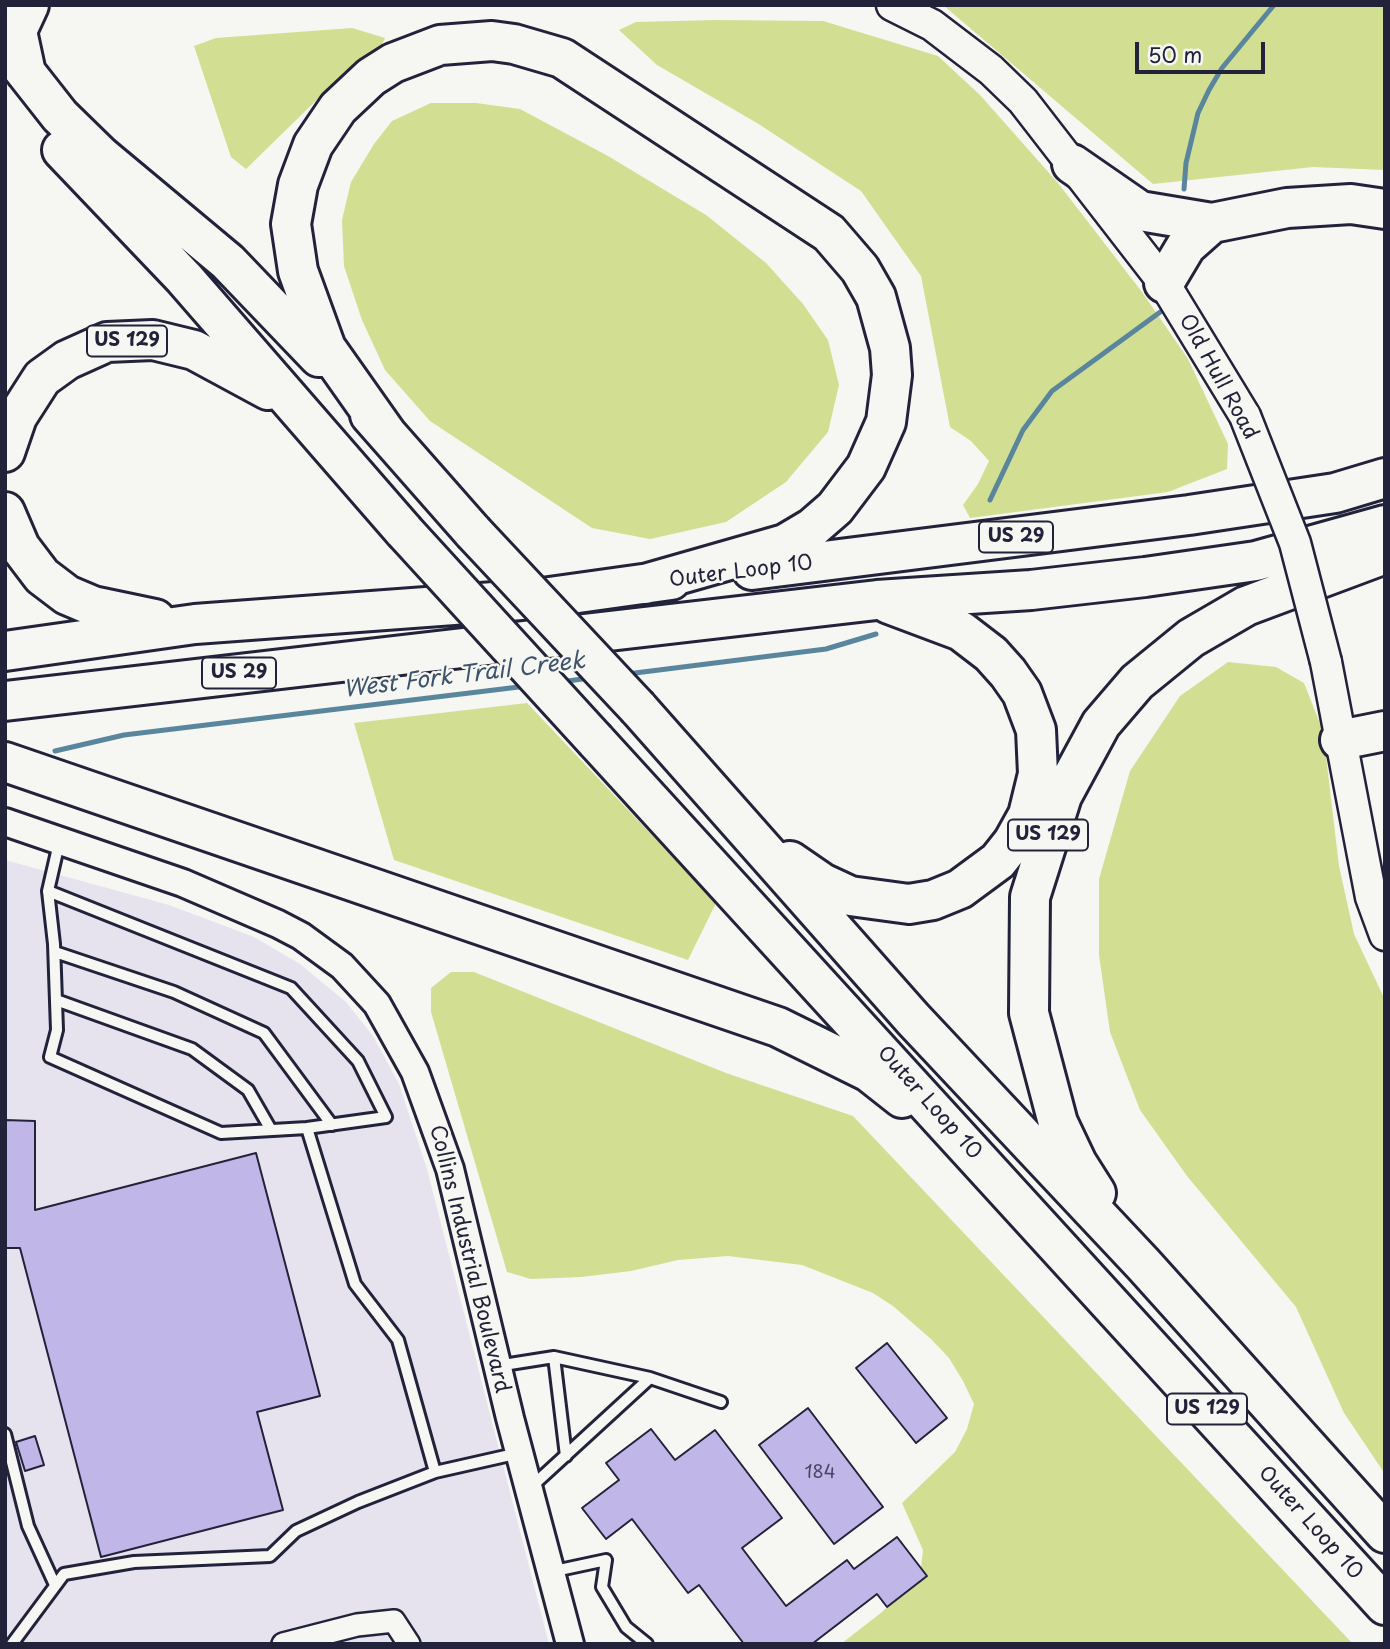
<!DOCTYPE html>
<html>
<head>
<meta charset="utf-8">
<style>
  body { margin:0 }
  #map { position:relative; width:1390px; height:1649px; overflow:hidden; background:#f6f6f2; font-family:"Playpen Sans",sans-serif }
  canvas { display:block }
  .frame { position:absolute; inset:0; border:7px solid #22223b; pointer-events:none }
  .scale { position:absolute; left:1135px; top:42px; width:130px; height:32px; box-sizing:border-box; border:4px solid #22223b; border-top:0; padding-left:9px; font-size:21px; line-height:24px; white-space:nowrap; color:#22223b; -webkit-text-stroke:5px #f6f6f2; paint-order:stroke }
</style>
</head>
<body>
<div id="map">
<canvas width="1390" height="1649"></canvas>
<div class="frame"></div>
<div class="scale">50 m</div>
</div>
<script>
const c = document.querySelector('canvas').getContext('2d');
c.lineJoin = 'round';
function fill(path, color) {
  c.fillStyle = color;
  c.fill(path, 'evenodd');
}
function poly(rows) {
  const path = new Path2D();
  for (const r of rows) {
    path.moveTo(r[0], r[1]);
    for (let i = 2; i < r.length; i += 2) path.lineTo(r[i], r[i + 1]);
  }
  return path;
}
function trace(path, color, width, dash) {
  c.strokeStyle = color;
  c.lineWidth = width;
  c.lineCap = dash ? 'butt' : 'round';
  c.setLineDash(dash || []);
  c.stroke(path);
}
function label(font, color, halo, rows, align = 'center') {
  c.font = font + ' "Playpen Sans",sans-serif';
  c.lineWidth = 5;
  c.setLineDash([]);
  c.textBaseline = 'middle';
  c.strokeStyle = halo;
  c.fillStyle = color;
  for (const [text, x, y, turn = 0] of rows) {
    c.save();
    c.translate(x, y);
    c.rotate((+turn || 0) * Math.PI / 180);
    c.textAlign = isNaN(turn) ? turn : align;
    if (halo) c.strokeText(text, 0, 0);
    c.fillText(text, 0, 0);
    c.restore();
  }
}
fill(poly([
  [5,860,169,905,254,937,300,964,346,1002,373,1036,399,1084,427,1169,549,1644,5,1644]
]), '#e6e3ef');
fill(poly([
  [943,5,1385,5,1385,170,1313,167,1153,184],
  [715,20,823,21,938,56,980,95,1058,183,1142,292,1188,359,1228,444,1227,469,1168,492,970,518,963,505,978,484,989,461,971,441,950,427,921,276,861,191,757,123,657,65,619,30,636,22],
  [352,28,385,38,380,49,332,85,246,169,231,157,194,46,216,38],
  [431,103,476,103,520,109,608,156,706,215,766,263,803,304,828,340,839,385,828,432,786,482,726,522,650,539,592,528,430,421,385,370,362,320,344,266,342,220,351,182,374,144,392,121],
  [1228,662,1276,667,1304,683,1323,731,1339,866,1354,934,1385,1000,1385,1474,1344,1413,1296,1307,1187,1176,1140,1110,1110,1032,1099,955,1099,879,1130,771,1180,696],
  [527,703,716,903,688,960,394,860,354,723],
  [451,972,474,972,726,1073,853,1116,1353,1644,841,1644,882,1612,920,1576,923,1550,902,1503,955,1452,967,1429,974,1404,963,1381,949,1358,931,1339,893,1306,873,1293,802,1265,728,1256,678,1260,631,1271,581,1277,531,1279,507,1272,431,1012,431,988]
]), '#d2df92');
trace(poly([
  [1184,189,1186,163,1198,113,1209,90,1222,68,1274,5],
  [990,500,1023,430,1052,391,1163,310],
  [627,674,826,649,876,634],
  [561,682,589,678],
  [55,751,124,735,527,686]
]), '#59869d', 5);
const building = poly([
  [5,1120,35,1121,35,1210,256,1153,320,1396,257,1412,283,1510,101,1557,20,1248,5,1248,5,1120],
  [887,1343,947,1418,916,1443,856,1368,887,1343],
  [808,1408,883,1507,834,1544,759,1445,808,1408],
  [651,1429,675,1460,715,1430,782,1518,742,1548,786,1606,847,1560,854,1569,897,1537,927,1576,887,1607,877,1594,812,1644,744,1644,699,1585,688,1593,632,1519,606,1539,582,1508,619,1480,606,1463,651,1429],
  [35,1436,44,1465,25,1471,16,1442,35,1436]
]);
fill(building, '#c0b6e7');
trace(building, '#22223b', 2);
const service = poly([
  [59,843,48,891,291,988,358,1061,386,1117,307,1128,355,1284,398,1340,435,1472],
  [48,891,54,944,57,1030,50,1057,221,1133,307,1128],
  [55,952,174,992,264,1033,332,1125],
  [56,1000,192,1049,248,1090,271,1130],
  [554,1357,566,1456],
  [497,1366,554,1357,650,1378],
  [5,1434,28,1526,55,1585],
  [530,1488,650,1378,721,1402],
  [550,1572,606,1560,602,1587,626,1627,647,1644],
  [12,1644,64,1574,134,1562,270,1556,296,1531,358,1502,435,1472,519,1453]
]);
const minor = poly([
  [283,1644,357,1625,394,1621,409,1644]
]);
const tertiary = poly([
  [5,822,183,883,278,924,301,936,342,966,377,1004,415,1072,450,1169,510,1418,570,1644]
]);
const secondary = poly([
  [892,5,932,25,991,70,1023,101,1164,283,1245,416],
  [1326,662,1371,897,1385,935]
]);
const motorway = poly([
  [5,46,60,116,101,156,228,262,319,357],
  [26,73,17,31,29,5],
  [62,150,184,278,404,531],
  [1072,164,1140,211,1212,223,1287,208,1351,204,1385,209],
  [1164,283,1186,246,1212,223],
  [370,415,473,532],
  [386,433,326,348,298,271,291,224,298,185,313,145,338,108,371,77,393,63,440,45,492,41,514,44,562,58,829,233,860,269,876,297,890,348,892,375,886,422,866,467,835,508,812,528,785,544,645,584],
  [5,452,17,417,42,378,67,360,107,342,153,340,194,350,268,390],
  [5,512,20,547,42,576,67,595,93,606,155,619],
  [752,570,1189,515,1335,493,1385,478],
  [5,651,195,624,535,599,671,580],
  [5,701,877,600,1031,590,1145,577,1256,561,1385,525],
  [638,708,913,1019,1144,1265,1385,1533],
  [1340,740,1385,731],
  [596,741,1385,1605],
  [5,762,778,1027,869,1072,902,1098],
  [790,861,822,883,850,896,909,904,933,900,960,889,998,861,1013,842,1028,815,1038,774,1036,730,1022,693,1008,673,991,654,961,631,889,604],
  [1096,1193,1077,1163,1058,1123,1029,1013,1030,897,1062,796,1101,724,1137,682,1191,638,1246,606,1385,554]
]);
trace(service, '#22223b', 16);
trace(minor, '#22223b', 26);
trace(tertiary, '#22223b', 32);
trace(secondary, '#22223b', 35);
trace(motorway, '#22223b', 44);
trace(service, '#f6f6f2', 10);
trace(minor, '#f6f6f2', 21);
trace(tertiary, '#f6f6f2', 26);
trace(secondary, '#f6f6f2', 30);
trace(motorway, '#f6f6f2', 38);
const secondaryBridge = poly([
  [1245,416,1295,543,1326,662]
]);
const motorwayBridge = poly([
  [404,531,596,741],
  [473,532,638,708]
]);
trace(secondaryBridge, '#22223b', 35, []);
trace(motorwayBridge, '#22223b', 44, []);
trace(secondaryBridge, '#f6f6f2', 30);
trace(motorwayBridge, '#f6f6f2', 38);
label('18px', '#4a4766', null, [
  ["184",820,1473]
]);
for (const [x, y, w] of [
  [127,341,80],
  [1016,537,74],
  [239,673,74],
  [1048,835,80],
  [1207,1409,80]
]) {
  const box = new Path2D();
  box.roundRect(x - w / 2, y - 15.5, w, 31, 5);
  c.fillStyle = '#f6f6f2';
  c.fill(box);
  trace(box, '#22223b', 2);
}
label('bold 19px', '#22223b', null, [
  ["US 129",127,341],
  ["US 29",1016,537],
  ["US 29",239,673],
  ["US 129",1048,835],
  ["US 129",1207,1409]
]);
label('21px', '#22223b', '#f6f6f2', [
  ["Old Hull Road",1218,377,61],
  ["Outer Loop 10",741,572,-7],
  ["Outer Loop 10",929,1103,48],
  ["Collins Industrial Boulevard",469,1259,76],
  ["Outer Loop 10",1310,1523,48]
]);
label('italic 23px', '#3e546c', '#f6f6f2', [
  ["West Fork Trail Creek",464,676,-7]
]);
</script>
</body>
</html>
